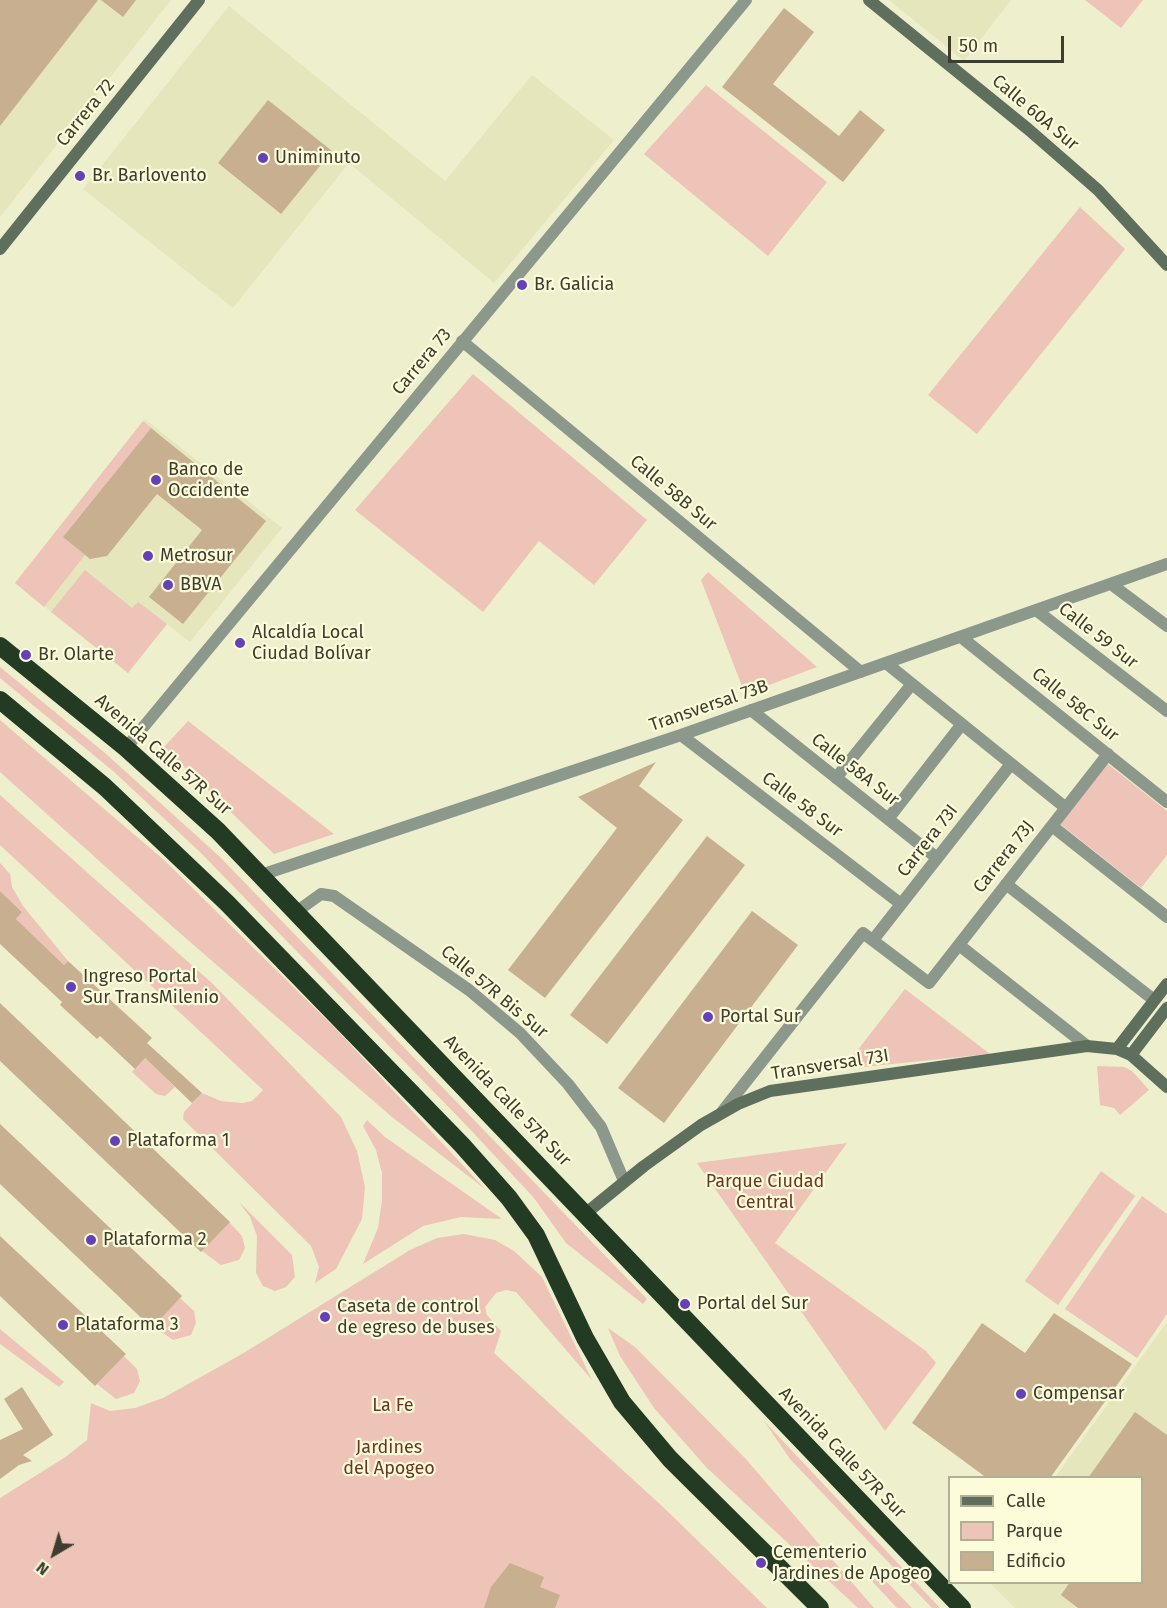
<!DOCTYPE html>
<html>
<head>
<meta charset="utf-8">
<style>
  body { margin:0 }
  #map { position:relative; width:1167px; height:1608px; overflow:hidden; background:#eeefcd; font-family:"Fira Sans",sans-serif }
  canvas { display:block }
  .legend { position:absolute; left:948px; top:1476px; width:195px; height:108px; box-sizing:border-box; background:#fcfcda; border:2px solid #b0b096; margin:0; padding:8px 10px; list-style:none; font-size:18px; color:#3d3d30 }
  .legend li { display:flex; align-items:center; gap:12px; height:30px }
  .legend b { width:30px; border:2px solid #b0b096 }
  .north { position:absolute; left:24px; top:1524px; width:60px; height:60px; -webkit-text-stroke:4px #fcfcda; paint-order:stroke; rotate:218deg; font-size:16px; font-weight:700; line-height:24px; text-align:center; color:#3d3d30 }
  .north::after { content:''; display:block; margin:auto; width:21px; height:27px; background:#3d3d30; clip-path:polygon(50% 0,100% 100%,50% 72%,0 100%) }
  .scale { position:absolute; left:948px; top:36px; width:116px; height:27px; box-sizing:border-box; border:3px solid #3d3d30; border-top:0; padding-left:8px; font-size:18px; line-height:21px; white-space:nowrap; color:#3d3d30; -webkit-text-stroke:4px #fcfcda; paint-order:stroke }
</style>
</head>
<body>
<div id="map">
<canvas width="1167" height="1608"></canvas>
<ul class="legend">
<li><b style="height:8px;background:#5f6f5d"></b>Calle</li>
<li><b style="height:16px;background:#edc4b7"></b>Parque</li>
<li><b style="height:16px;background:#c7af90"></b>Edificio</li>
</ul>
<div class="north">N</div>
<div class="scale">50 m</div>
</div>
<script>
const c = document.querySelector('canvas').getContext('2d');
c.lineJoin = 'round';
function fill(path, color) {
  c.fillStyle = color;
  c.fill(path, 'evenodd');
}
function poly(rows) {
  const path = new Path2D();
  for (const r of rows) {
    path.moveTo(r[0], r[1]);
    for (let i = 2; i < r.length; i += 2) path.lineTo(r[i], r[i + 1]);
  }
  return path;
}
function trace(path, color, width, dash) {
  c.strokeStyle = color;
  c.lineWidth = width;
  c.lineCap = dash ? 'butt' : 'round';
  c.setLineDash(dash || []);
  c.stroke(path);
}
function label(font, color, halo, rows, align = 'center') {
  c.font = font + ' "Fira Sans",sans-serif';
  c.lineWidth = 4.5;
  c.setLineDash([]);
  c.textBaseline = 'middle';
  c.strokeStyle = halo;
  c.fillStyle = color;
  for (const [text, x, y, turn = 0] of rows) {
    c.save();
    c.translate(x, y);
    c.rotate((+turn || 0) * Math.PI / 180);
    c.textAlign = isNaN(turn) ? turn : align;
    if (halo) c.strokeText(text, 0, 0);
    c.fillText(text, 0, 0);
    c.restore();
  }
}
fill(poly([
  [0,0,171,0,0,217],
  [889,0,1011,0,964,61],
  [229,6,445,181,532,75,614,140,494,283,349,163,233,308,83,189],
  [145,419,282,528,190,642,167,624,128,673,15,583],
  [1167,1322,1167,1608,1015,1608,990,1583,1142,1582,1142,1478,1055,1477]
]), '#e5e6bc');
fill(poly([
  [1085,0,1143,0,1121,28],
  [706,85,827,182,768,256,644,154],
  [1080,207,1125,249,977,434,928,395],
  [473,374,647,520,594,585,539,541,483,612,355,510],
  [143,421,151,428,63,537,85,555,44,607,15,583],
  [85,570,132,608,138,602,167,624,128,673,51,612],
  [708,572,817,667,745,694,701,580],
  [0,667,105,753,219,856,647,1299,643,1304,566,1243,534,1198,467,1126,200,852,113,771,0,678],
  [0,720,164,860,334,1027,485,1189,392,1117,174,928,0,772],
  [188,721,334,834,274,854,164,747],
  [1108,764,1167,811,1167,855,1141,888,1060,824],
  [0,795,213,984,341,1117,357,1151,365,1187,362,1219,336,1269,315,1283,319,1267,311,1246,183,1119,184,1112,202,1093,221,1101,242,1103,252,1101,263,1090,0,845],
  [0,863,10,874,12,887,23,906,68,961,64,965,16,919,22,912,0,891],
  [905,989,990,1054,843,1069],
  [145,1058,175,1087,165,1096,156,1094,132,1072],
  [1097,1066,1124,1067,1132,1071,1149,1090,1120,1115,1114,1108,1100,1105],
  [367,1120,385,1137,502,1219,461,1217,423,1226,363,1264,378,1228,382,1200,382,1173,376,1150,363,1126],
  [847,1143,775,1243,926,1351,936,1363,885,1431,697,1163],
  [1101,1171,1135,1196,1058,1305,1025,1281],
  [1142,1196,1167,1214,1167,1314,1137,1358,1065,1309],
  [239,1202,292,1255,295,1277,286,1287,275,1291,263,1286,256,1273,257,1236,250,1217],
  [229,1222,242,1236,245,1248,239,1260,221,1265,202,1251],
  [464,1234,495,1240,514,1251,542,1277,592,1380,516,1292,506,1290,496,1293,485,1307,487,1315,501,1331,494,1353,662,1506,767,1608,0,1608,0,1498,64,1458,87,1440,91,1403,110,1411,135,1408,163,1398,242,1354,410,1250,437,1238],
  [180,1298,194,1311,196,1323,191,1335,173,1340,153,1326],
  [608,1328,635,1347,745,1458,874,1608,858,1608,707,1468,654,1408,620,1356],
  [0,1329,64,1382,59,1387,0,1344],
  [124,1356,137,1369,140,1381,134,1393,116,1399,97,1384],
  [764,1421,940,1608,932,1608,790,1459],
  [879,1574,912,1608,897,1608,872,1581]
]), '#edc4b7');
fill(poly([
  [0,0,98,0,0,126],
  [101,0,136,0,123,17],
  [784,8,814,32,773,84,839,136,860,110,885,130,843,182,722,87],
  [268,100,332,151,281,214,218,163],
  [151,428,266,521,183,624,149,597,202,530,157,494,107,556,90,559,63,537],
  [656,762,639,786,683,820,545,998,508,970,617,828,578,797],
  [707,836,745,865,607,1044,570,1015],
  [0,891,22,912,16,919,64,965,68,961,152,1038,147,1043,202,1093,192,1103,145,1058,135,1069,100,1036,97,1039,60,1005,62,1002,0,944],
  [752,911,798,945,664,1123,618,1088],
  [0,1003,230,1222,201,1252,0,1061],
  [0,1124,182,1296,152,1328,0,1184],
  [0,1236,126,1354,95,1386,0,1296],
  [1054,1313,1132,1364,1050,1478,987,1478,912,1423,982,1323,1025,1353],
  [22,1387,53,1435,23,1455,32,1461,19,1465,0,1479,0,1440,23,1429,4,1399],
  [1135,1412,1167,1435,1167,1608,1078,1608,1061,1595,1070,1582,1142,1582,1142,1478,1088,1478],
  [510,1563,544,1577,540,1587,560,1595,555,1608,484,1608,491,1587]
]), '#c7af90');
trace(poly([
  [462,341,861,672],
  [1111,584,1167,626],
  [1036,610,1167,711],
  [961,637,1167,802],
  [886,663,1066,808],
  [751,710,937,858],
  [681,735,901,904],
  [126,748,746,0],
  [836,778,912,684],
  [888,819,962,724],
  [1052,826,1167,917],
  [261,875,681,735,1167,564],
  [1006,884,1154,1000],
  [296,912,321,894,334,896,469,990,520,1033,568,1084,601,1127,624,1181],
  [873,940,1011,764],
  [959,945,1087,1046],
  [722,1112,863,933,929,983,1108,754]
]), '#8c988b', 12);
trace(poly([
  [869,0,1028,129,1098,190,1167,265],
  [0,249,199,0],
  [1117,1049,1167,984],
  [1131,1055,1167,1008],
  [585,1214,644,1166,701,1125,738,1104,770,1091,1087,1046,1117,1049,1131,1055,1167,1087]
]), '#5f6f5d', 12);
trace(poly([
  [0,646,126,748,218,831,962,1608],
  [0,700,105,787,227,903,462,1145,509,1198,536,1235,585,1338,622,1402,670,1459,820,1608]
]), '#243b23', 18);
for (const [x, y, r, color] of [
  [263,158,6,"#6640b8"],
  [80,176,6,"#6640b8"],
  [522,285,6,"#6640b8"],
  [156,480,6,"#6640b8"],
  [148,556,6,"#6640b8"],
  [168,585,6,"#6640b8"],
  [240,643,6,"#6640b8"],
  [26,655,6,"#6640b8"],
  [71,987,6,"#6640b8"],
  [708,1017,6,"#6640b8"],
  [115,1141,6,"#6640b8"],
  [91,1240,6,"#6640b8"],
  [685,1304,6,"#6640b8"],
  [325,1317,6,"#6640b8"],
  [63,1325,6,"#6640b8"],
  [1021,1394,6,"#6640b8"],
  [761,1563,6,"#6640b8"]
]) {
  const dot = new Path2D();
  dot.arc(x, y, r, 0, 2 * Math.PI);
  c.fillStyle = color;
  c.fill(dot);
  trace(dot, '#fcfcda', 2);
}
label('18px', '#3d3d30', '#fcfcda', [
  ["Carrera 72",86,113,-51],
  ["Calle 60A Sur",1035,113,40],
  ["Carrera 73",422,362,-50],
  ["Calle 58B Sur",673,493,40],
  ["Calle 59 Sur",1098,636,38],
  ["Calle 58C Sur",1075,705,39],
  ["Transversal 73B",709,706,-19],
  ["Avenida Calle 57R Sur",163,755,41],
  ["Calle 58A Sur",855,770,38],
  ["Calle 58 Sur",802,805,37],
  ["Carrera 73I",928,841,-52],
  ["Carrera 73J",1004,857,-52],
  ["Calle 57R Bis Sur",494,992,40],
  ["Transversal 73I",830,1065,-9],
  ["Avenida Calle 57R Sur",507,1101,46],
  ["Avenida Calle 57R Sur",842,1453,46]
]);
label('18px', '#3d3d30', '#fcfcda', [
  ["Uniminuto",275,158],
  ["Br. Barlovento",92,176],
  ["Br. Galicia",534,285],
  ["Banco de",168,470],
  ["Occidente",168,491],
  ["Metrosur",160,556],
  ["BBVA",180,585],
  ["Alcaldía Local",252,633],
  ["Ciudad Bolívar",252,654],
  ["Br. Olarte",38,655],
  ["Ingreso Portal",83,977],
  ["Sur TransMilenio",83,998],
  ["Portal Sur",720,1017],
  ["Plataforma 1",127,1141],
  ["Plataforma 2",103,1240],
  ["Portal del Sur",697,1304],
  ["Caseta de control",337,1307],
  ["de egreso de buses",337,1328],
  ["Plataforma 3",75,1325],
  ["Compensar",1033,1394],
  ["Cementerio",773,1553],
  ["Jardines de Apogeo",773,1574]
], 'left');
label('18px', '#6b3625', '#fcfcda', [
  ["Parque Ciudad",765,1182],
  ["Central",765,1203],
  ["La Fe",393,1406],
  ["Jardines",389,1448],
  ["del Apogeo",389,1469]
]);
</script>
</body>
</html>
